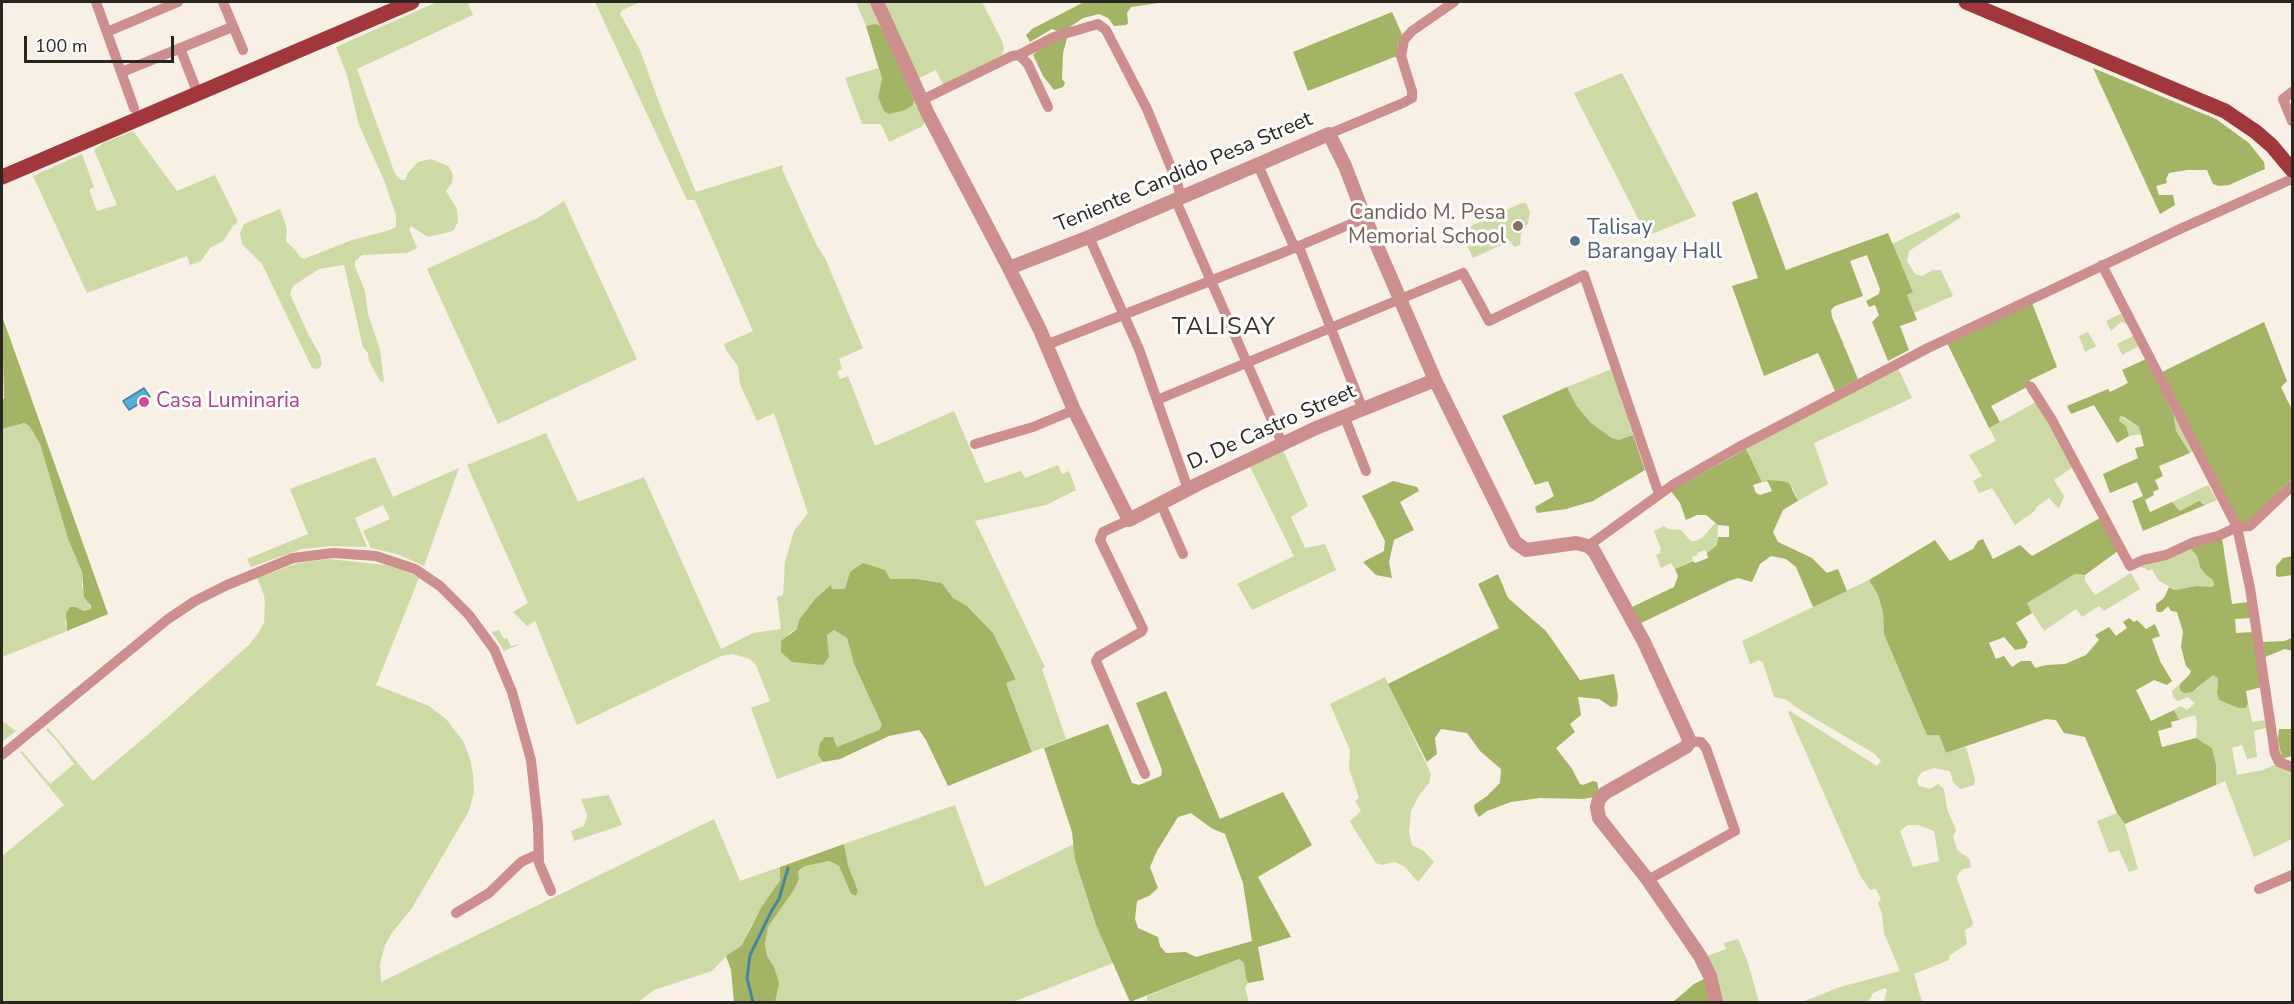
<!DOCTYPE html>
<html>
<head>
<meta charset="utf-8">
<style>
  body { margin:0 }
  #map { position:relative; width:2294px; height:1004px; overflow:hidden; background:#f8efe5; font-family:"Nunito Sans",sans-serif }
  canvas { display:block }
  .frame { position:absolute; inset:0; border:3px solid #292622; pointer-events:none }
  .scale { position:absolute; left:24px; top:36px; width:150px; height:27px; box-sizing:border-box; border:3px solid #292622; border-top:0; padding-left:8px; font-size:18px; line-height:21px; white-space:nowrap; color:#292622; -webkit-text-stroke:4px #fefefe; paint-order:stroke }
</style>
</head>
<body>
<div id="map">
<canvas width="2294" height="1004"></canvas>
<div class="frame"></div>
<div class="scale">100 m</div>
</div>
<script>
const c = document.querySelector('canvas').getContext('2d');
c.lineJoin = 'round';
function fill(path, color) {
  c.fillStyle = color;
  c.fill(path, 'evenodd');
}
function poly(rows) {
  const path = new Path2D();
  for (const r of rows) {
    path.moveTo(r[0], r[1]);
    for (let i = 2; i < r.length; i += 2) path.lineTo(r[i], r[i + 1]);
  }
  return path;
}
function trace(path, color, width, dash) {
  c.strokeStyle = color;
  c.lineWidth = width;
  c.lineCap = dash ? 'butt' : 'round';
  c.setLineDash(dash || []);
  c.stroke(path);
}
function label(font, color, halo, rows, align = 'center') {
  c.font = font + ' "Nunito Sans",sans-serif';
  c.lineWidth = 6;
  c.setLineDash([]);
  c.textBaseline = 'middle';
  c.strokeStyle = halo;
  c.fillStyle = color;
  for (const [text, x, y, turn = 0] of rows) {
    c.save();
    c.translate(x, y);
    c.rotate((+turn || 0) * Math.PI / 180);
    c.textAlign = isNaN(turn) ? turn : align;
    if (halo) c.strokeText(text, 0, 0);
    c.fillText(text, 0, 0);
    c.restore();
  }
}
fill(poly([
  [437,2,472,2,468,4,473,15,357,69,395,174,401,180,405,180,408,173,418,162,431,159,448,166,453,174,452,183,446,191,457,209,458,222,453,231,428,237,411,226,409,229,417,248,407,253,362,255,355,261,355,267,365,291,368,314,380,349,384,382,380,381,369,361,368,353,363,347,344,265,319,269,293,286,290,294,309,336,320,355,322,365,318,369,312,368,262,264,242,244,240,233,244,224,280,209,287,229,286,241,296,251,300,257,304,259,352,240,387,231,396,227,396,215,384,180,359,125,347,75,336,47],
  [595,2,641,2,622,10,620,14,640,50,661,108,696,192,783,165,782,169,817,246,825,258,863,348,839,359,842,369,837,372,840,379,848,376,875,446,954,411,985,483,1021,471,1025,478,1058,465,1062,474,1069,471,1076,490,1046,505,975,521,1045,667,1042,669,1066,739,1032,752,1006,682,1016,678,993,633,967,606,953,598,942,583,917,579,890,579,850,572,846,589,832,589,831,586,797,629,788,634,829,656,827,635,834,630,847,638,854,664,882,725,879,730,818,755,823,762,777,779,751,708,770,701,756,665,750,659,733,654,721,656,577,725,535,621,527,626,513,612,528,603,467,465,546,433,578,502,644,477,721,649,753,633,781,629,777,597,783,595,785,562,794,531,808,513,774,413,757,421,740,384,738,366,726,350,724,344,753,331,695,200,687,200],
  [856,2,872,2,885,34,879,25,875,24,866,26],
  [885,2,982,2,1002,41,1004,49,1002,55,943,85,936,70,917,79],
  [878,68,882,79,878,97,913,105,914,100,925,120,923,126,889,142,881,124,862,124,845,78],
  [1622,73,1696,216,1647,236,1574,93],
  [133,131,177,191,215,175,238,222,233,226,223,241,210,248,201,261,190,265,187,256,87,293,33,176,82,154,94,187,89,190,97,211,117,205,94,150,103,143],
  [564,201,637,359,498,424,427,269,538,218],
  [1522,203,1526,203,1530,212,1528,223,1521,234,1520,245,1514,247,1510,241,1473,258,1467,245,1471,243,1464,229],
  [1958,212,1961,217,1909,251,1907,261,1915,274,1922,276,1933,270,1941,270,1953,296,1914,313,1907,294,1913,292,1892,244],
  [2122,313,2130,325,2121,322,2111,331,2106,321],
  [2088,332,2096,346,2085,352,2079,336],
  [2133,336,2139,346,2122,355,2117,344],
  [1898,368,1912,398,1814,443,1828,484,1798,501,1793,488,1781,481,1762,482,1746,449],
  [1612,369,1633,435,1619,440,1612,438,1591,423,1576,405,1567,387],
  [2036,402,2073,467,2054,480,2064,496,2059,509,2049,498,2035,508,2036,510,2015,525,1992,488,1979,493,1973,481,1982,476,1969,455,1996,441,1989,428],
  [2120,416,2139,427,2141,434,2129,436,2126,426,2119,421],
  [2174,416,2193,451,2190,453,2176,431],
  [23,423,30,427,40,444,68,539,82,572,82,587,91,609,84,611,76,607,65,621,67,631,2,657,2,429],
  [1282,448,1308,506,1291,517,1305,548,1325,544,1336,570,1252,610,1237,584,1294,556,1249,465],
  [375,457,393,497,459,468,424,566,397,554,371,548,363,531,390,519,383,505,355,518,367,547,331,546,302,549,251,567,247,559,308,534,290,489],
  [2208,485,2217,500,2205,505,2203,502,2193,504,2180,511,2172,502],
  [1715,523,1718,525,1717,545,1707,553,1705,550,1697,553,1698,555,1692,557,1693,560,1675,569,1671,563,1661,568,1656,555,1660,553,1661,549,1654,531,1664,526,1668,529,1681,530,1691,541,1696,541,1703,537],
  [2190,548,2197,556,2200,567,2205,574,2213,580,2214,585,2212,587,2196,586,2175,590,2158,580,2152,569,2148,571,2145,568,2142,568,2140,565],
  [329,559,386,565,405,570,419,578,376,685,429,706,446,719,463,741,470,759,473,774,474,792,469,811,412,908,391,934,385,945,380,964,381,982,714,819,740,881,780,867,780,879,751,926,742,945,726,956,712,971,654,990,638,1002,2,1002,2,856,64,805,20,752,22,751,50,784,74,764,56,740,46,730,48,728,93,781,167,718,250,644,259,632,264,623,265,605,264,595,257,578,298,563],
  [2131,573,2140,589,2104,611,2099,606,2082,617,2076,609,2044,631,2026,603,2075,574,2085,575,2085,581,2095,595],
  [1869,580,1878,595,1883,612,1884,634,1939,735,1946,753,1966,747,1975,779,1974,785,1960,789,1953,782,1950,771,1934,768,1922,772,1918,777,1917,782,1919,786,1930,789,1938,784,1944,789,1947,809,1956,830,1953,837,1958,851,1969,858,1971,865,1970,868,1963,869,1958,874,1957,879,1973,923,1972,926,1965,930,1967,944,1950,955,1949,960,1914,974,1922,1002,1884,1002,1887,990,1885,988,1873,993,1868,1002,1802,1002,1840,987,1900,971,1884,933,1882,914,1878,903,1881,899,1876,889,1870,890,1860,875,1788,712,1790,711,1877,766,1881,761,1875,754,1802,711,1785,699,1774,697,1763,663,1759,660,1750,664,1742,641],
  [1908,825,1918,825,1934,831,1939,861,1913,867,1900,831],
  [499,630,504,639,507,638,511,646,521,644,504,651,492,632],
  [2213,675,2218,678,2217,693,2219,700,2238,708,2246,708,2248,703,2252,722,2268,720,2269,727,2254,731,2257,757,2247,759,2242,745,2232,748,2237,775,2263,770,2277,764,2292,771,2292,839,2254,857,2225,781,2216,785,2216,764,2212,748,2196,738,2197,723,2195,715,2179,720,2174,710,2181,706,2187,710,2195,703,2187,697,2178,701,2173,697,2172,691,2180,684,2180,690,2197,689],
  [1385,677,1431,774,1429,783,1418,797,1411,811,1409,833,1412,845,1424,851,1434,862,1418,882,1405,867,1395,862,1381,865,1376,863,1353,827,1350,821,1361,811,1355,801,1359,798,1349,768,1350,750,1330,704],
  [2,721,16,731,2,742,3,733],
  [609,795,622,825,574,841,571,831,584,826,587,815,581,799],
  [955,805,985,887,1074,844,1075,860,1096,925,1113,963,1013,1002,775,1002,774,967,767,956,765,944,768,927,794,890,798,871,805,866,828,861,839,866,851,894,856,896,858,891,848,865,844,844],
  [2117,813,2125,824,2138,869,2129,872,2119,850,2109,853,2097,821],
  [1738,939,1747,960,1759,1002,1721,1002,1705,957,1726,949,1724,943],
  [1239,959,1244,963,1246,977,1248,983,1245,988,1249,1002,1147,1002,1147,996]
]), '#cddaa5');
fill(poly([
  [1084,2,1165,2,1131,7,1127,13,1128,23,1126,25,1114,26,1108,18,1099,14,1083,18,1070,27,1063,53,1062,79,1065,83,1063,87,1054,90,1043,76,1033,55,1060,32,1052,29,1030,42,1026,35,1032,29],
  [1392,12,1402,34,1398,43,1397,56,1308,91,1293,52],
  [875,24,879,25,885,34,914,100,913,105,905,110,889,114,884,111,878,97,882,79,866,26],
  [2093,68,2216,119,2249,143,2264,162,2265,169,2229,185,2219,186,2213,184,2207,170,2187,170,2169,173,2166,179,2167,183,2156,186,2159,195,2173,195,2175,205,2160,214],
  [1757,192,1786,270,1888,233,1913,292,1907,295,1917,320,1900,326,1909,350,1888,361,1872,322,1879,315,1875,305,1869,307,1866,301,1879,294,1880,289,1867,255,1850,261,1863,296,1835,306,1831,310,1832,317,1858,379,1835,391,1818,353,1764,376,1732,286,1758,278,1732,202],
  [2032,303,2057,367,2030,380,2031,383,2027,387,1991,406,2000,422,1989,428,1947,343],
  [2,316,108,614,67,631,66,613,70,607,76,607,84,611,91,609,91,606,84,597,82,572,68,539,40,444,30,427,24,423,2,429,2,401,4,398],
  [2264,322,2287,381,2281,387,2292,410,2292,479,2249,522,2239,522,2162,372],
  [2146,359,2174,416,2176,431,2190,453,2159,466,2163,476,2155,480,2159,489,2153,492,2154,495,2145,500,2150,512,2172,502,2180,511,2199,501,2205,505,2143,531,2132,501,2143,496,2137,482,2110,493,2103,474,2138,458,2135,448,2144,446,2139,427,2124,417,2120,416,2119,421,2126,426,2129,436,2117,443,2094,405,2071,414,2067,406,2108,389,2110,392,2128,383,2122,370],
  [1567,387,1576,405,1591,423,1612,438,1619,440,1633,435,1645,470,1593,501,1566,509,1537,513,1535,507,1554,496,1548,481,1535,485,1502,416],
  [1746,449,1762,482,1753,485,1756,493,1760,495,1772,491,1767,480,1781,481,1789,483,1798,501,1783,510,1773,532,1778,542,1812,558,1827,573,1838,569,1847,591,1813,607,1796,567,1786,559,1771,556,1760,564,1752,582,1738,578,1729,581,1641,623,1632,607,1674,587,1678,576,1675,569,1693,561,1695,563,1708,558,1707,553,1717,545,1718,537,1729,537,1729,526,1718,525,1706,515,1697,515,1686,520,1680,503,1671,491],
  [1393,481,1417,487,1419,491,1400,502,1414,530,1394,540,1389,562,1392,578,1376,575,1363,562,1384,551,1385,541,1362,496],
  [2100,518,2118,551,2085,575,2075,574,2027,603,2032,613,2016,623,2028,642,2025,648,2015,650,2004,637,1989,643,1996,659,2004,656,2012,667,2021,661,2031,661,2035,668,2046,665,2065,664,2086,655,2099,640,2095,635,2109,627,2116,636,2127,628,2123,622,2129,618,2134,622,2137,620,2146,629,2155,624,2160,636,2152,639,2160,661,2172,681,2167,685,2154,680,2136,690,2151,721,2174,710,2179,720,2171,722,2172,727,2158,731,2162,747,2196,738,2212,748,2216,764,2216,785,2125,824,2117,813,2085,737,2064,733,2056,720,2046,719,1946,753,1939,735,1927,735,1884,634,1883,612,1878,595,1869,580,1935,540,1950,561,1973,549,1978,541,1983,539,1993,559,2020,545,2032,556],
  [2222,538,2232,604,2249,602,2251,618,2235,619,2236,633,2254,632,2262,687,2246,691,2248,703,2246,708,2238,708,2219,700,2217,693,2218,678,2213,675,2192,692,2184,693,2180,690,2180,684,2189,675,2191,671,2186,666,2181,647,2183,632,2177,612,2171,611,2168,606,2162,612,2158,612,2156,610,2156,604,2164,598,2169,587,2175,590,2196,586,2212,587,2214,585,2213,580,2205,574,2200,567,2197,556,2190,548],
  [2292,556,2292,575,2279,577,2276,576,2276,566,2283,558],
  [863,563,885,570,890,579,917,579,942,583,953,598,967,606,993,633,1016,679,1006,683,1032,752,948,786,926,740,919,730,889,736,840,759,823,762,818,755,820,743,825,737,833,737,837,747,879,730,882,725,854,664,847,638,834,630,827,635,829,657,823,665,792,662,781,652,781,641,797,629,799,620,815,599,831,585,832,589,845,589,850,572],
  [1498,574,1508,598,1546,631,1580,680,1614,674,1618,696,1617,706,1611,707,1599,699,1578,697,1581,715,1570,724,1575,732,1556,748,1572,769,1580,784,1583,785,1593,781,1597,782,1599,791,1594,797,1583,799,1540,798,1511,802,1487,811,1479,817,1475,811,1474,805,1487,796,1500,783,1501,769,1480,751,1467,733,1441,729,1435,738,1437,754,1427,762,1388,684,1499,628,1478,584],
  [2292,638,2292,651,2285,649,2265,657,2263,642,2284,641],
  [1166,691,1220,819,1283,792,1312,845,1258,877,1291,937,1258,947,1264,980,1248,983,1246,978,1244,963,1239,959,1130,1002,1096,925,1075,860,1072,832,1044,748,1108,724,1132,783,1139,785,1161,776,1162,770,1136,703],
  [1191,813,1211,828,1225,834,1243,883,1252,941,1196,957,1186,952,1166,953,1160,946,1158,937,1138,928,1135,919,1137,901,1149,896,1158,888,1150,867,1157,851,1178,817],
  [2279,729,2292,729,2292,756,2282,759,2278,739],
  [844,844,848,865,858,891,856,896,851,894,839,866,829,861,805,866,798,871,799,879,794,890,768,927,765,944,767,956,774,967,779,983,775,1002,734,1002,731,970,726,956,742,945,761,908,780,880,780,867],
  [1706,978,1713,1002,1673,1002,1694,984]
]), '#a3b464');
const water = poly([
  [144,388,150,397,129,410,123,401,144,388]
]);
fill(water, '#54afda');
trace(water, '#4786a3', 1.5);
trace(poly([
  [753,1002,747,978,750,955,772,910,779,899,788,868]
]), '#4786a3', 3);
trace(poly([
  [96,2,134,108],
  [223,2,243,50],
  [107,32,178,2],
  [180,48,198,94],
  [1019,55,1054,37,1098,24,1106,30,1147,109,1177,182,1181,198],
  [122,72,232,27],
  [2292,92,2283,99,2292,121],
  [922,100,1012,56,1019,55,1028,64,1048,107],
  [1329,134,1403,103,1412,98,1412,91,1401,56,1404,40,1412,31,1454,2],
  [1258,165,1292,242,1301,252,1363,410],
  [1176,201,1282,443],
  [1089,237,1139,349,1188,489],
  [2102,265,2237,527,2250,588,2275,754,2279,762,2292,767],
  [1046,345,1287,251,1365,218],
  [2031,387,2052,420,2130,566,2143,560,2166,555,2194,542,2218,536,2237,527,2250,526,2292,486],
  [1157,400,1463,273,1489,321,1584,275,1659,494],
  [1345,418,1366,471],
  [975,444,1033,427,1074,410],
  [1161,504,1183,554],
  [1129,520,1103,532,1100,540,1143,629,1141,632,1099,656,1096,661,1145,774],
  [1588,546,1674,484,1737,448,1928,348,2180,229,2292,179],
  [2,755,168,619,195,601,227,585,293,558,333,553,376,556,415,569,440,586,469,615,494,649,512,692,531,760,538,825,539,863,551,891],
  [1648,880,1735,831,1706,748,1701,742,1689,741],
  [2259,889,2292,875],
  [456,913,489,893,521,862,538,854]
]), '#cc8f8d', 10);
trace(poly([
  [877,2,928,114,1009,268,1089,237,1329,134,1345,166,1365,218,1435,380,1515,542,1526,550,1576,543,1588,546,1594,551,1644,642,1688,737,1689,743,1686,747,1605,793,1599,799,1597,807,1599,818,1648,880,1700,956,1710,976,1716,1002],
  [1009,268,1040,330,1074,410,1129,520,1198,484,1316,428,1435,380]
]), '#cc8f8d', 14);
trace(poly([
  [1966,2,2225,111,2256,132,2272,146,2292,170],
  [2,177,412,2]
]), '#a1363b', 15);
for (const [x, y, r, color] of [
  [1518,226,6,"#8d6e63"],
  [1575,241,6,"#5c6f8a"],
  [144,402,6,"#d1479c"]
]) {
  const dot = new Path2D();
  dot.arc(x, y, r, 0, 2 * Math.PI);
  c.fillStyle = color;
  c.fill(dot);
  trace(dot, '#fefefe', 2);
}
label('21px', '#292622', '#fefefe', [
  ["Teniente Candido Pesa Street",1184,173,-23],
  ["D. De Castro Street",1272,428,-24]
]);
label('21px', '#785e54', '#fefefe', [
  ["Candido M. Pesa",1506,214],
  ["Memorial School",1506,238]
], 'right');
label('21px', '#4e5e75', '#fefefe', [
  ["Talisay",1587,229],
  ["Barangay Hall",1587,253]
], 'left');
label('21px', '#b23c85', '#fefefe', [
  ["Casa Luminaria",156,402]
], 'left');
c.letterSpacing = '1.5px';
label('24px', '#38322a', '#fefefe', [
  ["TALISAY",1224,328]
]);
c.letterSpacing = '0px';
</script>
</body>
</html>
